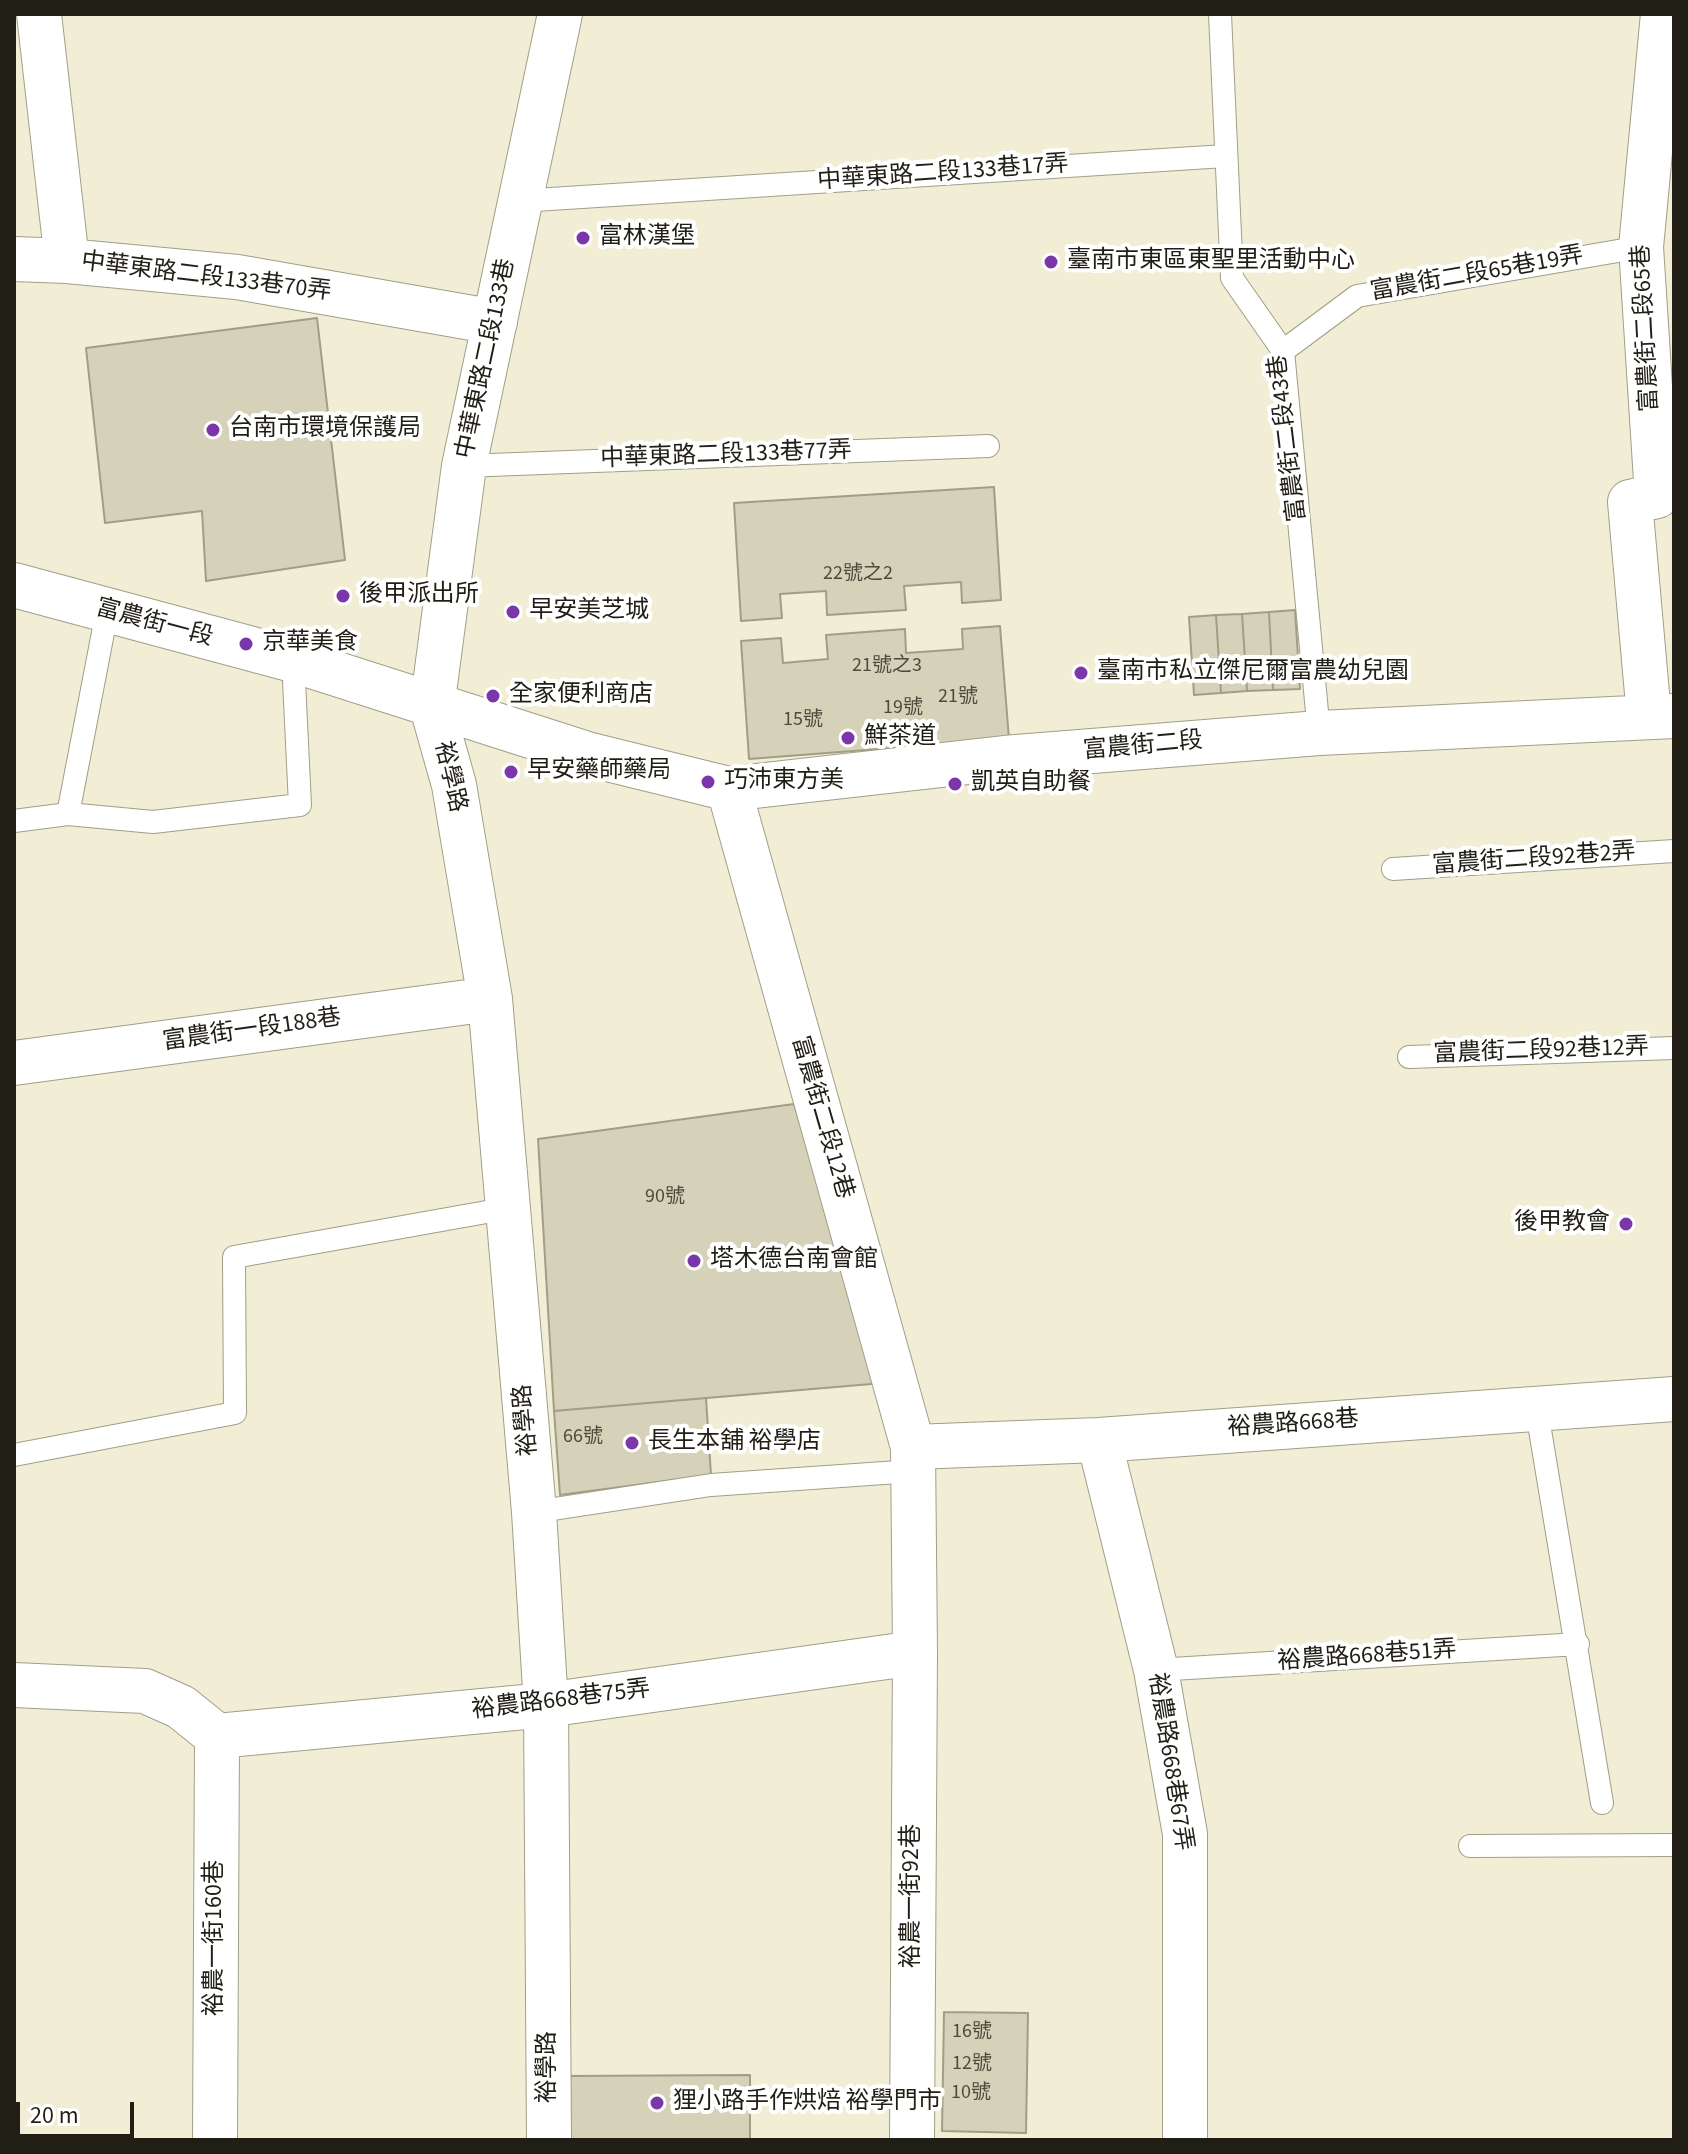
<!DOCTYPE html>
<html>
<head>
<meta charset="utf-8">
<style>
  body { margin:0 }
  #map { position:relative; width:1688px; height:2154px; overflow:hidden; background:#f2eed5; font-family:"Source Sans 3",sans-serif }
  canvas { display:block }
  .frame { position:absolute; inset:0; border:16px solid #201e15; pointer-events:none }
  .scale { position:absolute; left:16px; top:2102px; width:118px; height:36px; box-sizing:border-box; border:4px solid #201e15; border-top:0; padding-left:10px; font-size:24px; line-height:28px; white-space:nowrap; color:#201e15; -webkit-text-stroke:6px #fff; paint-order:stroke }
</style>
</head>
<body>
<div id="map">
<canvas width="1688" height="2154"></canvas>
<div class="frame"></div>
<div class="scale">20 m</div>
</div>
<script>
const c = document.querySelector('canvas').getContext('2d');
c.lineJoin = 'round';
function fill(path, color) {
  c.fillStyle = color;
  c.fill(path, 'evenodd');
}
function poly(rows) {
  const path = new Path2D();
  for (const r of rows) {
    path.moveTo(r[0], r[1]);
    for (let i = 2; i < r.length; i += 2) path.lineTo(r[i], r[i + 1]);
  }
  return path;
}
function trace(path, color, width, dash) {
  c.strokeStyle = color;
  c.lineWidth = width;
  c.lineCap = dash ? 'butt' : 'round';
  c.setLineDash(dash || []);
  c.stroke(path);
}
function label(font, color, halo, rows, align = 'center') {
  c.font = font + ' "Source Sans 3","Noto Sans TC",sans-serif';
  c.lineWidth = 8;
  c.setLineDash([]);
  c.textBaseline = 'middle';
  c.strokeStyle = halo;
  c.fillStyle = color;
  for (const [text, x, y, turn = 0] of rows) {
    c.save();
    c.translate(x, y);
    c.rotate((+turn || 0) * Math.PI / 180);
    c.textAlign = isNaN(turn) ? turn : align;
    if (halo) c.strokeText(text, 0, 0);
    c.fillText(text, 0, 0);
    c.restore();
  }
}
const building = poly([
  [317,318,345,560,206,581,202,511,105,523,86,348,317,318],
  [994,487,1001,600,962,603,961,582,904,586,906,610,827,615,826,591,780,594,782,618,741,621,734,503,994,487],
  [1295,610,1300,689,1273,690,1269,612,1295,610],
  [1269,612,1273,690,1247,691,1242,614,1269,612],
  [1242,614,1247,691,1221,693,1216,615,1242,614],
  [1216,615,1221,693,1194,695,1189,617,1216,615],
  [1000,626,1009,739,749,759,741,641,781,638,783,663,828,659,826,635,905,629,906,653,963,649,962,629,1000,626],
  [794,1104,883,1383,554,1411,538,1139,794,1104],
  [706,1398,711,1475,560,1495,554,1411,706,1398],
  [944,2012,1028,2013,1026,2133,942,2131,944,2012],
  [750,2075,750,2140,562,2140,565,2076,750,2075]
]);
fill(building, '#d6d1b9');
trace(building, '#a29d86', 2);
const lane = poly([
  [1220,14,1232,278,1283,351,1319,733],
  [519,201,1225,156],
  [1283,351,1357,296,1641,247],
  [464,466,988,446],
  [68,814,107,612],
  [14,821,68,814,153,822,300,805,293,660],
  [1393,869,1674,851],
  [1409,1057,1674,1048],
  [1536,1406,1602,1803],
  [14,1455,235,1413,234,1257,509,1208],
  [534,1512,711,1485,913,1471],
  [1156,1670,1578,1644],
  [1470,1846,1674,1845]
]);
const street = poly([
  [39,14,67,261,237,277,495,322],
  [14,259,67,261],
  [14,585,293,660,587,754,729,789,1004,758,1319,733,1674,716],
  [1649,716,1630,502,1657,496,1641,247,1663,14],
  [14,1063,490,999],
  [1099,1440,1156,1670,1185,1834,1185,2140],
  [913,1447,1099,1440,1674,1399],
  [14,1685,145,1691,181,1707,217,1736,546,1705,915,1653,913,1447,729,789],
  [215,2140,217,1736],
  [549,2140,546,1705,534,1512,490,999,454,785,432,707,464,466,560,14],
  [912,2140,915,1653]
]);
trace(lane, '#a29e87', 24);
trace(street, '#a29e87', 46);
trace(lane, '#fff', 22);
trace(street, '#fff', 44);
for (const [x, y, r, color] of [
  [583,238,8,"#7b36aa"],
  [1051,262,8,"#7b36aa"],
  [213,430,8,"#7b36aa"],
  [343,596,8,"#7b36aa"],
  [513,612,8,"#7b36aa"],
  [246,644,8,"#7b36aa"],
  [1081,673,8,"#7b36aa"],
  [493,696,8,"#7b36aa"],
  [848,738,8,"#7b36aa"],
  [511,772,8,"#7b36aa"],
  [708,782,8,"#7b36aa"],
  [955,784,8,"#7b36aa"],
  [1626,1224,8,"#7b36aa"],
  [694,1261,8,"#7b36aa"],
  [632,1443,8,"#7b36aa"],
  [657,2103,8,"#7b36aa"]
]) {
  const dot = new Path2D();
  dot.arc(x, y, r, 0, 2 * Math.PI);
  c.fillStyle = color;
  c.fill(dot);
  trace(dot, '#fff', 3);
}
label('20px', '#4e4b3e', null, [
  ["22號之2",858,575],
  ["21號之3",887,667],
  ["21號",958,698],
  ["19號",903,709],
  ["15號",803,721],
  ["90號",665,1198],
  ["66號",583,1438],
  ["16號",972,2033],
  ["12號",972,2065],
  ["10號",971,2094]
]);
label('24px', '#201e15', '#fff', [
  ["中華東路二段133巷17弄",943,174,-4],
  ["富農街二段65巷19弄",1477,275,-10],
  ["中華東路二段133巷70弄",206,278,7],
  ["富農街二段65巷",1647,328,-93],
  ["中華東路二段133巷",487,359,-78],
  ["富農街二段43巷",1289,438,-97],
  ["中華東路二段133巷77弄",726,456,-2],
  ["富農街一段",154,624,15],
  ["富農街二段",1143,747,-5],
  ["裕學路",449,777,77],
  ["富農街二段92巷2弄",1534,860,-4],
  ["富農街一段188巷",252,1031,-8],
  ["富農街二段92巷12弄",1541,1052,-2],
  ["富農街二段12巷",821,1118,74],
  ["裕學路",527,1420,-95],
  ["裕農路668巷",1293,1425,-4],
  ["裕農路668巷51弄",1367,1657,-4],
  ["裕農路668巷75弄",561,1701,-7],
  ["裕農路668巷67弄",1169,1762,81],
  ["裕農一街92巷",913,1896,-90],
  ["裕農一街160巷",216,1938,-90],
  ["裕學路",549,2067,-90]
]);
label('24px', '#201e15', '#fff', [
  ["富林漢堡",599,238],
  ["臺南市東區東聖里活動中心",1067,262],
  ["台南市環境保護局",229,430],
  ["後甲派出所",359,596],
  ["早安美芝城",529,612],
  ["京華美食",262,644],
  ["臺南市私立傑尼爾富農幼兒園",1097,673],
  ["全家便利商店",509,696],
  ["鮮茶道",864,738],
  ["早安藥師藥局",527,772],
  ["巧沛東方美",724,782],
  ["凱英自助餐",971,784],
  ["後甲教會",1610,1224,"right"],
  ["塔木德台南會館",710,1261],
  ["長生本舖 裕學店",648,1443],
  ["狸小路手作烘焙 裕學門市",673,2103]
], 'left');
</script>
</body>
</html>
